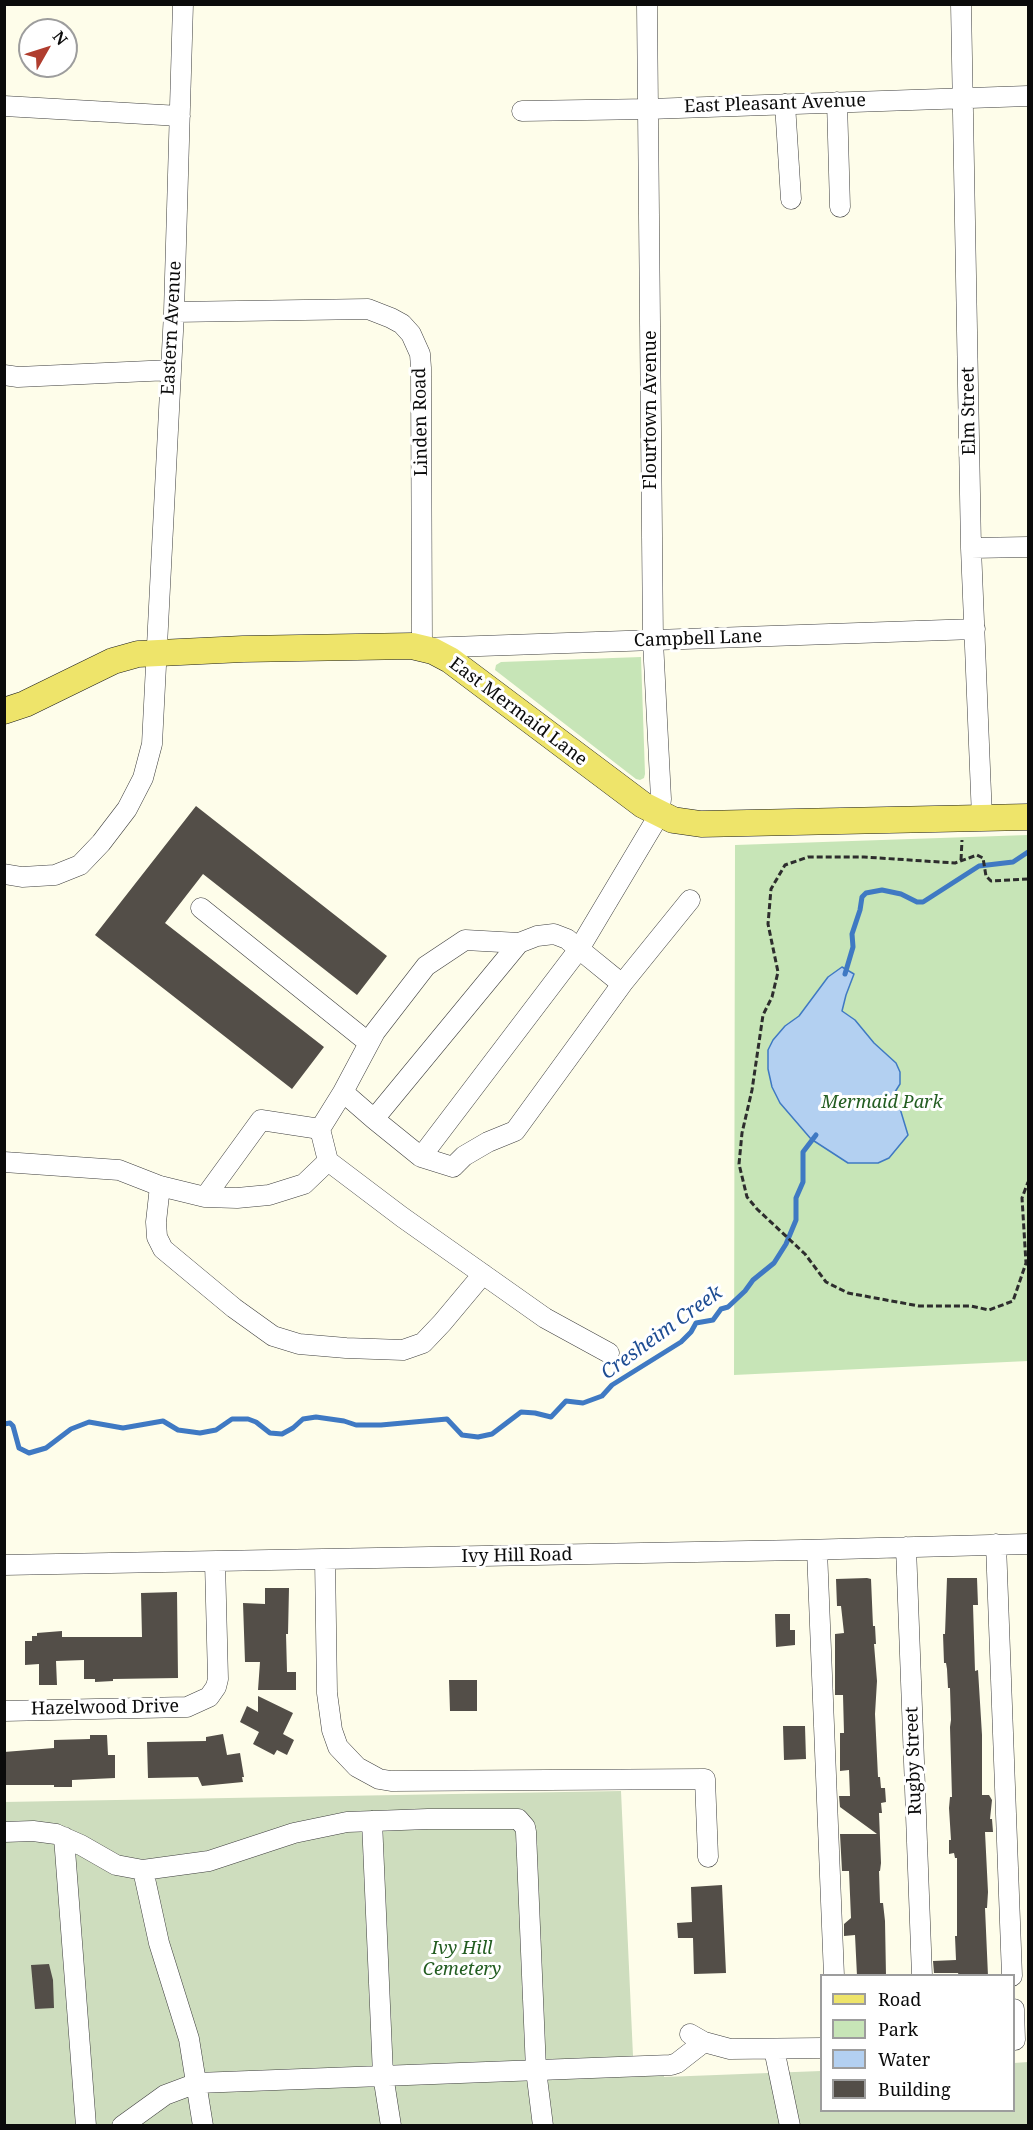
<!DOCTYPE html>
<html>
<head>
<meta charset="utf-8">
<style>
  body { margin:0 }
  #map { position:relative; width:1033px; height:2130px; overflow:hidden; background:#fefdea; font-family:"Noto Serif",serif }
  canvas { display:block }
  .frame { position:absolute; inset:0; border:6px solid #0b0b0b; pointer-events:none }
  .legend { position:absolute; left:820px; top:1974px; width:195px; height:138px; box-sizing:border-box; background:#fff; border:2px solid #9d9d9d; margin:0; padding:8px 10px; list-style:none; font-size:18px; color:#0b0b0b }
  .legend li { display:flex; align-items:center; gap:12px; height:30px }
  .legend b { width:30px; border:2px solid #9d9d9d }
  .north { position:absolute; left:18px; top:18px; width:60px; height:60px; box-sizing:border-box; background:#fff; border:2px solid #9d9d9d; border-radius:50%; rotate:51deg; font-size:16px; font-weight:700; line-height:24px; text-align:center; color:#0b0b0b }
  .north::after { content:''; display:block; margin:auto; width:21px; height:27px; background:#b03d2e; clip-path:polygon(50% 0,100% 100%,50% 72%,0 100%) }
</style>
</head>
<body>
<div id="map">
<canvas width="1033" height="2130"></canvas>
<div class="frame"></div>
<ul class="legend">
<li><b style="height:8px;background:#eee46a"></b>Road</li>
<li><b style="height:16px;background:#c7e5b7"></b>Park</li>
<li><b style="height:16px;background:#b3d0f1"></b>Water</li>
<li><b style="height:16px;background:#534e48"></b>Building</li>
</ul>
<div class="north">N</div>
</div>
<script>
const c = document.querySelector('canvas').getContext('2d');
c.lineJoin = 'round';
function fill(path, color) {
  c.fillStyle = color;
  c.fill(path, 'evenodd');
}
function poly(rows) {
  const path = new Path2D();
  for (const r of rows) {
    path.moveTo(r[0], r[1]);
    for (let i = 2; i < r.length; i += 2) path.lineTo(r[i], r[i + 1]);
  }
  return path;
}
function trace(path, color, width, dash) {
  c.strokeStyle = color;
  c.lineWidth = width;
  c.lineCap = dash ? 'butt' : 'round';
  c.setLineDash(dash || []);
  c.stroke(path);
}
function label(font, color, halo, rows, align = 'center') {
  c.font = font + ' "Noto Serif",serif';
  c.lineWidth = 6;
  c.setLineDash([]);
  c.textBaseline = 'middle';
  c.strokeStyle = halo;
  c.fillStyle = color;
  for (const [text, x, y, turn = 0] of rows) {
    c.save();
    c.translate(x, y);
    c.rotate((+turn || 0) * Math.PI / 180);
    c.textAlign = isNaN(turn) ? turn : align;
    if (halo) c.strokeText(text, 0, 0);
    c.fillText(text, 0, 0);
    c.restore();
  }
}
fill(poly([
  [641,657,645,774,644,778,640,780,636,779,495,670,496,665,501,662],
  [1028,835,1028,1361,734,1375,735,845]
]), '#c7e5b7');
fill(poly([
  [621,1791,633,2056,662,2056,664,2077,821,2071,822,2110,1014,2110,1014,2063,1028,2062,1028,2125,5,2125,4,1802]
]), '#ceddbe');
const water = poly([
  [842,967,854,974,846,995,842,1011,855,1020,874,1043,896,1063,900,1072,900,1084,895,1092,908,1135,889,1158,878,1163,848,1163,811,1139,780,1103,772,1087,768,1069,768,1050,773,1040,785,1026,799,1016,828,977,842,967]
]);
fill(water, '#b3d0f1');
trace(water, '#3f79c3', 1.5);
trace(poly([
  [845,974,853,947,852,934,860,910,862,897,866,893,882,890,901,894,917,902,923,902,979,866,1013,862,1028,852],
  [4,1424,10,1423,13,1426,19,1448,29,1453,46,1448,71,1429,89,1422,123,1428,163,1421,178,1430,200,1433,216,1430,232,1419,248,1419,256,1422,270,1433,282,1434,293,1428,303,1419,316,1417,344,1421,356,1425,381,1425,447,1419,462,1435,478,1437,492,1434,521,1412,535,1413,551,1417,566,1401,583,1403,602,1396,612,1385,681,1342,691,1332,696,1323,713,1320,721,1309,728,1307,745,1291,753,1280,774,1263,786,1244,796,1220,796,1198,803,1182,803,1152,816,1135]
]), '#3f79c3', 5);
fill(poly([
  [196,806,387,956,357,995,203,874,165,923,324,1047,292,1089,95,935],
  [867,1578,871,1579,873,1626,875,1626,876,1644,874,1644,877,1681,875,1714,878,1777,880,1777,881,1788,885,1788,886,1802,881,1803,882,1813,879,1813,881,1863,880,1871,879,1871,880,1903,883,1903,885,1921,886,1976,857,1976,855,1935,844,1936,844,1924,851,1918,849,1871,842,1871,840,1834,877,1834,840,1807,839,1796,850,1796,849,1770,840,1771,840,1733,844,1733,843,1695,835,1695,835,1634,844,1633,841,1606,837,1606,836,1579],
  [947,1578,977,1578,978,1605,973,1605,975,1671,978,1670,982,1735,982,1795,989,1795,992,1800,990,1819,992,1819,993,1832,985,1832,988,1892,987,1908,985,1908,988,1976,959,1976,958,1973,934,1973,933,1961,956,1960,955,1936,957,1936,957,1858,955,1858,954,1853,949,1854,949,1840,951,1840,949,1808,950,1797,952,1797,950,1727,951,1720,950,1688,948,1688,947,1669,946,1663,944,1663,943,1634,945,1634],
  [265,1588,289,1588,288,1634,286,1634,287,1672,296,1672,296,1690,258,1690,260,1662,245,1662,243,1603,265,1604],
  [177,1592,178,1678,113,1679,113,1681,95,1682,95,1679,84,1679,84,1660,56,1661,57,1685,39,1685,39,1664,25,1665,25,1641,32,1641,32,1636,37,1636,37,1633,62,1631,62,1637,142,1637,141,1593],
  [775,1614,790,1614,790,1630,795,1630,795,1645,776,1647],
  [449,1680,477,1680,477,1711,450,1711],
  [258,1696,293,1713,283,1734,294,1740,287,1755,277,1750,274,1755,253,1744,259,1732,240,1722,247,1706,258,1712],
  [783,1726,805,1726,806,1759,784,1760],
  [223,1734,227,1755,240,1753,244,1777,242,1777,243,1782,202,1786,198,1777,148,1778,147,1742,206,1741,206,1737],
  [90,1735,107,1735,108,1755,115,1755,115,1778,72,1780,72,1787,54,1787,54,1785,4,1785,4,1752,54,1748,54,1740,90,1739],
  [722,1885,726,1973,694,1974,693,1938,678,1938,677,1923,692,1922,691,1887],
  [49,1964,53,1980,54,2008,35,2009,31,1965]
]), '#534e48');
const minor = poly([
  [647,4,653,641,661,799,659,815,579,949,421,1157,374,1119,519,943,537,936,554,934,567,939,579,949,622,984,690,900],
  [961,4,971,548,982,818],
  [837,102,840,207],
  [785,104,791,199],
  [4,106,180,116],
  [522,111,649,109,1028,96],
  [174,312,368,309,391,318,402,324,411,334,420,354,421,368,422,648,975,629],
  [4,375,18,377,171,370],
  [971,548,1028,547],
  [4,874,22,877,55,875,80,865,101,843,127,809,143,778,152,744,174,312,183,4],
  [201,908,369,1043],
  [374,1119,343,1092,375,1032,426,966,465,940,519,943],
  [320,1129,328,1161,402,1217,545,1318,609,1353],
  [421,1157,453,1167,464,1156,488,1142,515,1131,622,984],
  [4,1162,119,1170,160,1186,205,1197,261,1120,320,1129,343,1092],
  [160,1186,156,1222,157,1237,163,1249,234,1308,273,1336,299,1344,346,1348,403,1350,423,1343,442,1323,483,1274],
  [205,1197,237,1198,269,1195,304,1184,328,1161],
  [996,1544,1012,1976],
  [906,1547,922,1976],
  [817,1550,834,1976],
  [325,1559,327,1693,332,1730,338,1747,357,1767,379,1779,391,1781,705,1779,708,1857],
  [4,1565,802,1550,1028,1544],
  [4,1711,187,1707,209,1697,216,1687,218,1679,215,1562],
  [372,1821,383,2075,391,2126],
  [4,1832,33,1831,56,1834,81,1845,116,1865,143,1870,209,1861,294,1833,347,1822,428,1819,518,1819,525,1827,526,1832,536,2070,543,2126],
  [64,1837,86,2126],
  [143,1870,159,1943,189,2039,203,2126],
  [1014,2009,1015,2040],
  [690,2034,704,2042,730,2049,822,2048],
  [774,2049,790,2126],
  [122,2126,165,2095,197,2083,671,2065,677,2063,704,2042]
]);
const major = poly([
  [4,711,25,704,113,661,138,654,243,649,412,646,433,651,450,660,643,805,673,820,701,824,1028,817]
]);
trace(minor, '#3e3e3e', 21);
trace(major, '#1c1c1c', 27);
trace(poly([
  [961,860,962,840],
  [1028,879,991,881,986,876,983,858,977,855,955,863,864,857,808,857,785,865,771,889,768,924,778,972,772,997,763,1015,752,1090,742,1133,739,1164,747,1197,757,1209,805,1254,826,1282,848,1293,919,1306,971,1306,989,1310,1013,1301,1026,1263,1022,1198,1028,1182]
]), '#2d2d2d', 3, [6, 3]);
trace(minor, '#fff', 20);
trace(major, '#eee46a', 26);
label('18px', '#0b0b0b', '#fff', [
  ["East Pleasant Avenue",775,104,-2],
  ["Eastern Avenue",172,328,-87],
  ["Flourtown Avenue",651,410,-90],
  ["Elm Street",969,411,-91],
  ["Linden Road",421,422,-91],
  ["Campbell Lane",698,639,-2],
  ["East Mermaid Lane",518,712,37],
  ["Ivy Hill Road",517,1556,-1],
  ["Hazelwood Drive",105,1708,-1],
  ["Rugby Street",914,1761,-92]
]);
label('italic 18px', '#235d21', '#fff', [
  ["Mermaid Park",882,1103],
  ["Ivy Hill",462,1949],
  ["Cemetery",462,1970]
]);
label('italic 20px', '#1e4d93', '#fff', [
  ["Cresheim Creek",662,1333,-36]
]);
</script>
</body>
</html>
